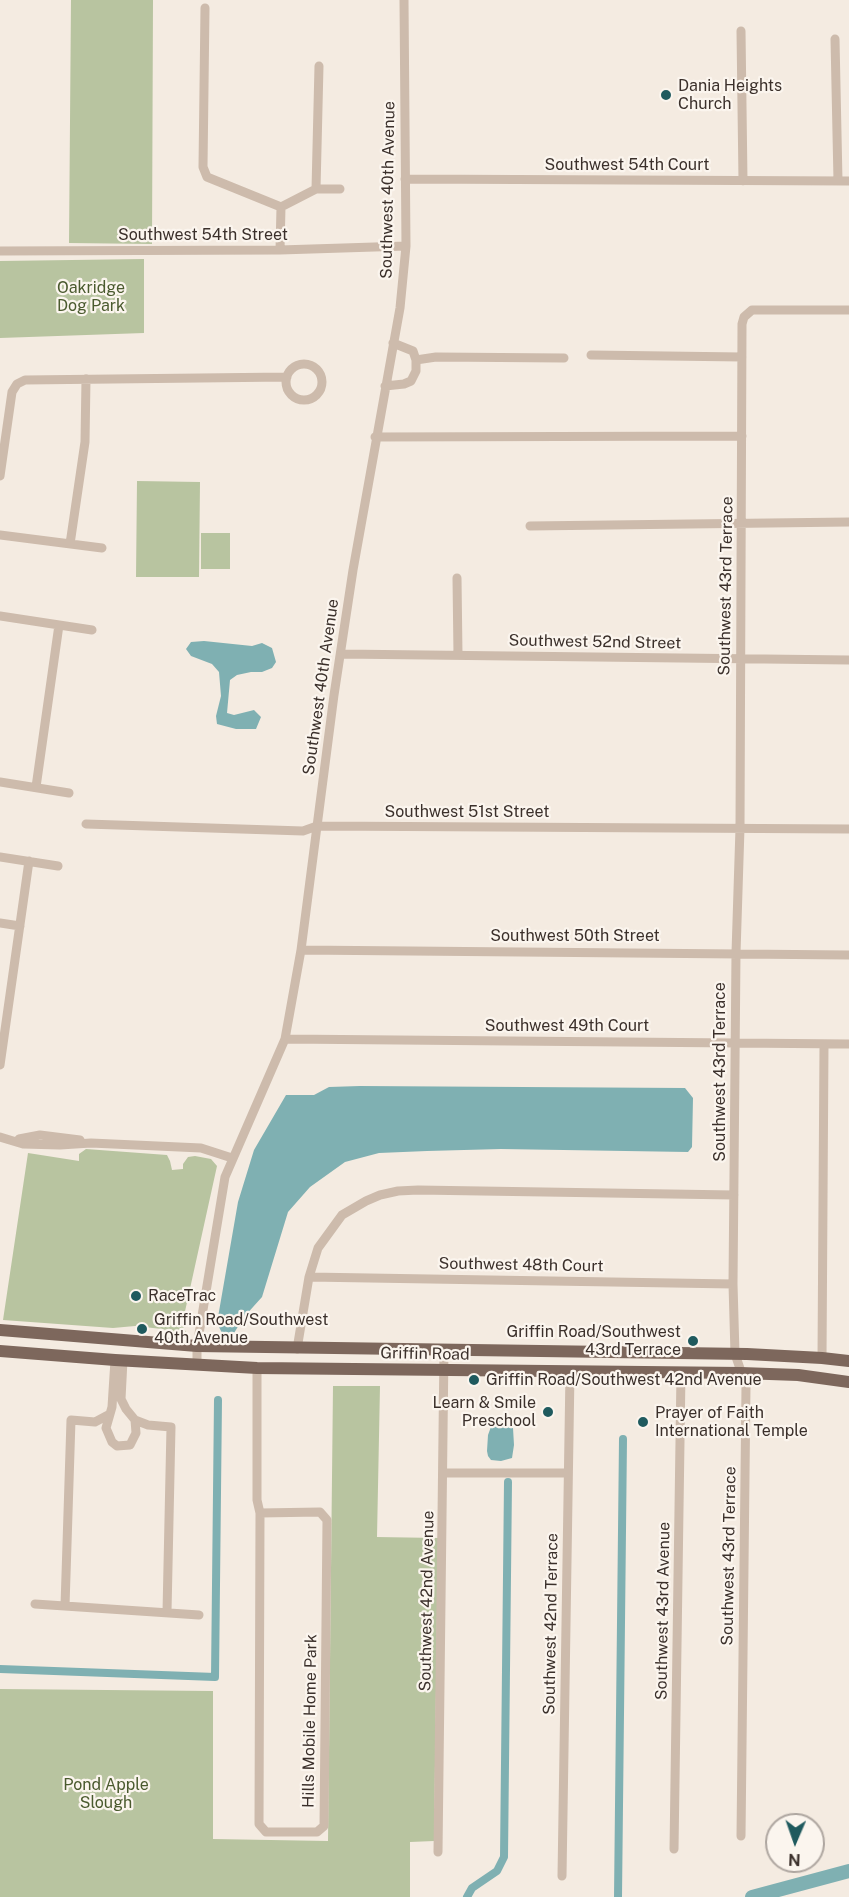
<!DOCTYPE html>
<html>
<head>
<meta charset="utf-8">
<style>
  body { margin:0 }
  #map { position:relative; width:849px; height:1897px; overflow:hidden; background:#f4ebe1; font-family:"Public Sans",sans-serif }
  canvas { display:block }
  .north { position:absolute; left:765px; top:1813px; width:60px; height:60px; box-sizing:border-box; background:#fbf5ee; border:2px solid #aea6a0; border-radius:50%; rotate:182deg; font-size:16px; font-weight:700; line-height:24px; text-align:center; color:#3b302b }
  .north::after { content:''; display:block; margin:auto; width:21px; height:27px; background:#1f5a5e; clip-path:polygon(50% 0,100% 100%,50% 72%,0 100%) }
</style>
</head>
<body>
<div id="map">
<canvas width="849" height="1897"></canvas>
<div class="north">N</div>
</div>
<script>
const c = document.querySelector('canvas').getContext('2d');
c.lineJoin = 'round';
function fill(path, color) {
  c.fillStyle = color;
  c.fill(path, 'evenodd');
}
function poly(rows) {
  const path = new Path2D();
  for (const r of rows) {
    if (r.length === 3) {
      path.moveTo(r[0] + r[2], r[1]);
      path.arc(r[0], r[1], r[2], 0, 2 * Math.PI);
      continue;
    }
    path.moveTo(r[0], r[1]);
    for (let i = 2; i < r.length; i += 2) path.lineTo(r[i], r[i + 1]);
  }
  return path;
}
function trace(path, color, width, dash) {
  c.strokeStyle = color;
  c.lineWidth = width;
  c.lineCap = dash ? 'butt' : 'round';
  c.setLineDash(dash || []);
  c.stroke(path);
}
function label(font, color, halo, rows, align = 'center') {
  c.font = font + ' "Public Sans",sans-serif';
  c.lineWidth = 4.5;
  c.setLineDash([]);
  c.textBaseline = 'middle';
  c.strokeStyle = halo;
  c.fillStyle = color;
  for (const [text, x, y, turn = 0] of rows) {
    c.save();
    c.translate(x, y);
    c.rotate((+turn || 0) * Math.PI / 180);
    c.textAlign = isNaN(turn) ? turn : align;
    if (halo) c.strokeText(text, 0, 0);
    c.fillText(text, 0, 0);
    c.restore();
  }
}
fill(poly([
  [71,0,153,0,152,244,69,243],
  [144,259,144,333,0,338,0,261],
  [137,481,200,482,199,577,136,577],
  [201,533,230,533,230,569,201,569],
  [86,1149,167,1155,170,1161,172,1170,183,1169,183,1164,188,1157,195,1156,211,1159,217,1166,182,1325,186,1332,185,1335,162,1329,135,1326,113,1328,3,1320,28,1153,79,1161,79,1154],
  [333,1386,380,1386,377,1537,438,1538,434,1841,410,1842,410,1897,0,1897,0,1689,213,1691,213,1839,328,1841]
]), '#b8c4a0');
fill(poly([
  [204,641,252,646,262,643,272,648,276,662,272,668,262,672,251,672,237,675,230,680,227,713,234,715,254,710,261,717,256,729,236,729,217,724,216,716,221,696,219,672,212,664,191,656,186,649,191,642],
  [360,1086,685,1088,693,1098,692,1147,688,1152,501,1149,427,1151,379,1153,345,1162,310,1187,288,1212,262,1297,244,1317,234,1333,222,1333,217,1323,238,1202,254,1150,286,1095,314,1095,329,1087],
  [501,1420,510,1422,513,1428,514,1445,512,1458,501,1461,491,1460,488,1456,487,1451,488,1435,492,1424]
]), '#7fb0b2');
trace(poly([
  [0,1669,215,1677,218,1400],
  [467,1897,472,1888,497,1871,504,1857,508,1482],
  [618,1897,623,1439]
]), '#7fb0b2', 8);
trace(poly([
  [752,1897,849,1871]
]), '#7fb0b2', 14);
trace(poly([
  [205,8,203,167,207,177,281,207],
  [741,31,743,181],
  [835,39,838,181],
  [405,179,849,181],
  [316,189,319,66],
  [281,207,316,189,340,189],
  [280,250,281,207],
  [0,251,280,250,406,246],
  [591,355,742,357],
  [416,360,436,357,564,358],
  [304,382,18],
  [385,386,404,384,411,381,416,371,416,360,413,351,393,343],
  [375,437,742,436],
  [0,476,12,392,17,384,25,380,287,377],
  [530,526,849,522],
  [0,535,102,548],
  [70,544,85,442,86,379],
  [457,578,458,655],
  [0,616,92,630],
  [341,654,849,660],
  [0,782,69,793],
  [36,787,59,625],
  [86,824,303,831,317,826,849,829],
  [0,857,58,866],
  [0,923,20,926],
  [301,950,849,955],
  [285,1039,849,1044],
  [0,1065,29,861],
  [0,1137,23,1144,60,1145,91,1143,201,1148,232,1158],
  [19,1139,40,1135,80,1140],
  [309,1277,733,1284],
  [297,1349,309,1277,318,1248,342,1215,366,1201,380,1195,398,1191,418,1190,734,1195],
  [822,1358,824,1044],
  [115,1360,112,1407,106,1428,112,1442,117,1446,130,1445,136,1433,135,1420,126,1409,121,1399,123,1360],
  [197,1365,197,1346,225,1177,285,1039,301,950,334,695,353,570,400,308,406,246,404,0],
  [257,1368,257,1500,260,1513],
  [135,1420,148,1425,171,1427,167,1612],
  [443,1473,568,1473],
  [320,1512,327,1520,324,1826,317,1832,266,1832,259,1824,260,1513,320,1512],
  [35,1604,199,1615],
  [65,1606,71,1420,95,1422,110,1414],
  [741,1836,746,1386,735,1354,733,1284,736,953,740,828,742,324,744,317,752,310,849,310],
  [674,1849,681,1373],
  [438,1852,444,1350],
  [562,1876,570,1372]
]), '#cdbbac', 9);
trace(poly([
  [0,1330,197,1346,747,1354,822,1358,849,1361],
  [0,1351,115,1360,257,1368,741,1373,798,1375,849,1382]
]), '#7d675c', 12);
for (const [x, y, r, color] of [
  [666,95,6,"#1f5a5e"],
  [136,1296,6,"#1f5a5e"],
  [142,1329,6,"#1f5a5e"],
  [693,1341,6,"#1f5a5e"],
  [474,1380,6,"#1f5a5e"],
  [548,1412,6,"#1f5a5e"],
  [643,1422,6,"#1f5a5e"]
]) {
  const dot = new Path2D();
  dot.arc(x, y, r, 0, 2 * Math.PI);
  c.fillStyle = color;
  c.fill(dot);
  trace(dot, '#fbf5ee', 2);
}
label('16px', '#3b302b', '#fbf5ee', [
  ["Dania Heights",678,86],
  ["Church",678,104],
  ["RaceTrac",148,1296],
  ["Griffin Road/Southwest",154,1320],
  ["40th Avenue",154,1338],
  ["Griffin Road/Southwest",681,1332,"right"],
  ["43rd Terrace",681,1350,"right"],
  ["Griffin Road/Southwest 42nd Avenue",486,1380],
  ["Learn & Smile",536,1403,"right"],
  ["Preschool",536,1421,"right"],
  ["Prayer of Faith",655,1413],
  ["International Temple",655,1431]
], 'left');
label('16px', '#3b302b', '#fbf5ee', [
  ["Southwest 54th Court",627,165],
  ["Southwest 40th Avenue",388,190,-89],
  ["Southwest 54th Street",203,235],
  ["Southwest 43rd Terrace",726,586,-89],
  ["Southwest 52nd Street",595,642,1],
  ["Southwest 40th Avenue",321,687,-82],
  ["Southwest 51st Street",467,812],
  ["Southwest 50th Street",575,936],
  ["Southwest 49th Court",567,1026],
  ["Southwest 43rd Terrace",720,1072,-90],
  ["Southwest 48th Court",521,1265,1],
  ["Griffin Road",425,1354,1],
  ["Southwest 43rd Terrace",729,1556,-89],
  ["Southwest 42nd Avenue",427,1601,-89],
  ["Southwest 43rd Avenue",663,1611,-89],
  ["Southwest 42nd Terrace",551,1624,-89],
  ["Hills Mobile Home Park",310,1721,-89]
]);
label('16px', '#4a5a2e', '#fbf5ee', [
  ["Oakridge",91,288],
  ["Dog Park",91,306],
  ["Pond Apple",106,1785],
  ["Slough",106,1803]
]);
</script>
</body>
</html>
